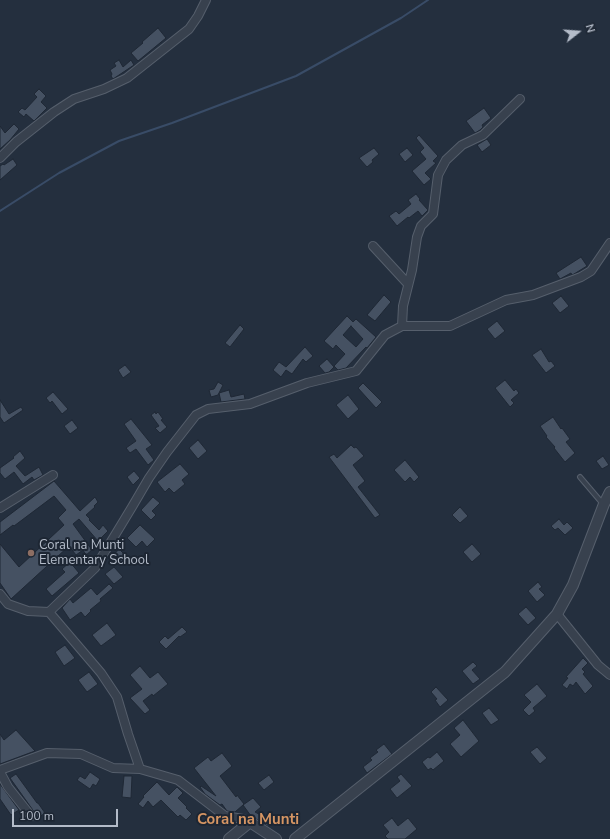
<!DOCTYPE html>
<html>
<head>
<meta charset="utf-8">
<style>
  body { margin:0 }
  #map { position:relative; width:610px; height:839px; overflow:hidden; background:#242f3e; font-family:"Nunito Sans",sans-serif }
  canvas { display:block }
  .north { position:absolute; left:558px; top:12px; width:40px; height:40px; -webkit-text-stroke:3px #1d2633; paint-order:stroke; rotate:73deg; font-size:11px; font-weight:700; line-height:16px; text-align:center; color:#b4bcc9 }
  .north::after { content:''; display:block; margin:auto; width:14px; height:18px; background:#b4bcc9; clip-path:polygon(50% 0,100% 100%,50% 72%,0 100%) }
  .scale { position:absolute; left:12px; top:809px; width:106px; height:18px; box-sizing:border-box; border:2px solid #b4bcc9; border-top:0; padding-left:5px; font-size:12px; line-height:14px; white-space:nowrap; color:#b4bcc9; -webkit-text-stroke:3px #1d2633; paint-order:stroke }
</style>
</head>
<body>
<div id="map">
<canvas width="610" height="839"></canvas>
<div class="north">N</div>
<div class="scale">100 m</div>
</div>
<script>
const c = document.querySelector('canvas').getContext('2d');
c.lineJoin = 'round';
function poly(rows) {
  const path = new Path2D();
  for (const r of rows) {
    path.moveTo(r[0], r[1]);
    for (let i = 2; i < r.length; i += 2) path.lineTo(r[i], r[i + 1]);
  }
  return path;
}
function trace(path, color, width, dash) {
  c.strokeStyle = color;
  c.lineWidth = width;
  c.lineCap = dash ? 'butt' : 'round';
  c.setLineDash(dash || []);
  c.stroke(path);
}
function fill(path, color) {
  c.fillStyle = color;
  c.fill(path, 'evenodd');
}
function label(font, color, halo, rows, align = 'center') {
  c.font = font + ' "Nunito Sans",sans-serif';
  c.lineWidth = 4;
  c.setLineDash([]);
  c.textBaseline = 'middle';
  c.strokeStyle = halo;
  c.fillStyle = color;
  for (const [text, x, y, turn = 0] of rows) {
    c.save();
    c.translate(x, y);
    c.rotate((+turn || 0) * Math.PI / 180);
    c.textAlign = isNaN(turn) ? turn : align;
    if (halo) c.strokeText(text, 0, 0);
    c.fillText(text, 0, 0);
    c.restore();
  }
}
trace(poly([
  [0,211,59,173,119,141,172,123,296,76,401,18,428,0]
]), '#394c67', 2);
const building = poly([
  [158,28,166,38,138,61,131,53,143,43,142,42,158,28],
  [119,60,123,67,131,60,134,65,113,79,111,76,112,74,110,70,116,66,114,63,119,60],
  [39,89,46,96,41,102,47,108,34,121,26,114,24,117,18,112,22,108,25,110,37,97,34,94,39,89],
  [484,108,491,118,482,125,483,127,480,130,475,133,466,121,484,108],
  [14,124,19,129,10,140,0,149,0,126,5,133,14,124],
  [419,135,438,156,433,161,436,163,425,173,431,179,424,185,412,171,426,159,420,152,424,148,416,138,419,135],
  [487,139,491,145,482,152,477,145,487,139],
  [374,148,379,154,372,160,373,162,367,167,359,158,374,148],
  [407,148,413,155,405,162,399,154,407,148],
  [13,159,17,165,0,180,0,166,3,164,4,165,13,159],
  [416,194,420,199,419,200,428,210,422,216,418,211,409,218,408,217,397,226,389,216,396,211,399,214,411,204,408,200,416,194],
  [581,257,587,266,574,274,572,275,571,273,560,279,556,273,581,257],
  [384,295,391,302,375,321,367,315,384,295],
  [561,296,569,306,560,313,552,303,561,296],
  [347,316,353,322,356,319,376,337,367,348,366,347,346,368,338,370,334,366,345,354,336,345,333,349,324,341,347,316],
  [351,326,363,339,356,347,343,335,351,326],
  [497,321,505,331,495,339,487,329,497,321],
  [240,325,244,329,230,347,225,343,240,325],
  [305,347,313,356,306,362,303,359,292,374,286,370,281,377,273,370,279,362,286,367,305,347],
  [541,349,549,362,551,361,555,366,546,373,532,355,541,349],
  [327,359,334,367,329,372,325,373,319,366,327,359],
  [125,365,131,372,123,378,118,370,125,365],
  [505,380,514,391,516,389,519,393,511,400,514,403,510,407,495,388,505,380],
  [218,382,223,385,218,395,211,397,209,390,214,389,218,382],
  [363,383,382,402,376,408,358,388,363,383],
  [229,390,231,397,244,394,245,399,221,402,219,393,229,390],
  [53,392,68,409,62,414,52,401,50,403,46,398,53,392],
  [348,395,359,409,348,419,336,405,348,395],
  [0,400,9,414,21,407,23,410,4,423,0,417,0,400],
  [155,412,156,414,158,412,163,419,161,420,167,427,160,433,155,428,159,426,151,415,155,412],
  [553,417,561,429,562,428,570,439,566,442,575,453,565,462,554,448,555,447,546,437,547,436,540,426,553,417],
  [131,419,152,445,146,449,154,460,148,465,136,449,130,453,126,448,136,441,124,424,131,419],
  [72,420,78,428,70,434,64,426,72,420],
  [198,440,207,451,198,459,189,448,198,440],
  [351,445,354,448,356,447,364,456,353,465,365,481,358,487,380,515,375,518,329,457,334,454,337,458,351,445],
  [20,451,25,458,16,466,25,476,39,467,43,475,34,480,32,477,23,484,14,472,5,479,0,473,0,468,14,458,13,457,20,451],
  [603,456,609,465,602,469,596,461,603,456],
  [405,460,419,477,414,482,410,477,405,482,394,470,405,460],
  [180,464,189,474,182,480,185,484,174,493,169,488,165,492,157,482,180,464],
  [134,471,140,478,133,485,127,477,134,471],
  [54,481,80,511,95,497,98,502,94,506,95,507,86,515,90,519,89,520,99,530,103,525,108,531,98,541,79,519,73,524,92,550,86,555,83,550,76,555,69,546,11,599,0,583,0,544,19,567,64,525,58,518,66,510,54,496,14,526,13,525,0,535,0,522,54,481],
  [153,497,160,503,152,511,156,515,151,520,141,510,153,497],
  [460,507,468,516,460,523,452,515,460,507],
  [559,519,564,525,567,522,573,528,565,535,558,528,555,530,551,526,559,519],
  [140,525,155,539,147,547,142,541,136,547,127,538,140,525],
  [472,544,481,554,472,562,463,552,472,544],
  [119,549,127,557,119,565,111,558,119,549],
  [70,562,79,573,52,596,46,589,65,572,62,569,70,562],
  [114,567,123,577,114,584,105,574,114,567],
  [538,582,542,587,539,589,545,595,537,602,528,591,538,582],
  [109,584,113,588,100,599,101,601,90,610,91,611,85,617,81,612,70,620,62,608,70,599,73,603,91,588,97,595,109,584],
  [526,607,536,618,528,625,518,614,526,607],
  [107,623,116,635,101,646,92,635,107,623],
  [182,627,187,632,180,637,179,636,166,649,159,642,165,636,168,639,182,627],
  [65,645,75,658,64,666,55,652,65,645],
  [583,658,588,663,582,669,585,672,583,674,593,686,585,694,576,682,573,686,570,684,567,689,562,685,568,678,566,677,583,658],
  [473,662,477,666,472,670,480,679,473,684,462,671,473,662],
  [140,666,150,678,158,672,168,684,153,696,152,694,143,701,150,710,145,714,130,698,142,689,130,675,140,666],
  [89,672,98,684,87,692,78,680,89,672],
  [537,684,547,696,533,708,535,711,529,716,523,710,531,702,524,695,537,684],
  [436,687,448,700,440,707,435,700,437,699,431,692,436,687],
  [489,708,499,720,491,725,482,713,489,708],
  [463,720,479,741,461,757,450,744,460,735,454,728,463,720],
  [16,730,35,751,0,764,0,734,4,740,16,730],
  [384,744,392,754,367,773,363,767,372,760,370,758,378,752,376,750,384,744],
  [537,747,547,758,540,764,530,752,537,747],
  [437,752,444,761,433,770,431,768,428,770,422,762,428,757,430,758,437,752],
  [222,753,232,766,220,776,236,797,237,795,244,804,243,805,253,798,261,807,255,812,272,821,269,827,251,816,243,805,235,812,227,811,222,804,220,805,205,794,200,787,201,786,216,796,194,768,208,757,211,761,222,753],
  [90,772,100,779,96,786,93,784,90,789,77,780,80,776,85,779,90,772],
  [16,774,37,803,38,803,45,813,38,818,35,813,10,778,16,774],
  [401,774,412,786,397,798,390,789,400,781,397,777,401,774],
  [269,775,274,782,264,790,258,783,269,775],
  [124,776,132,776,131,798,122,797,124,776],
  [157,782,169,795,177,787,183,793,178,798,187,807,186,808,192,814,186,820,180,815,178,817,161,800,153,807,148,801,143,808,138,804,144,797,143,796,157,782],
  [0,784,19,810,11,815,0,799,0,784],
  [392,818,398,826,408,818,417,829,405,839,388,839,385,836,389,832,383,825,392,818]
]);
fill(building, '#455162');
trace(building, '#1f2835', 1);
const service = poly([
  [580,477,603,504]
]);
const minor = poly([
  [0,158,16,142,54,112,74,99,104,89,127,78,189,29,198,16,206,0],
  [373,246,408,284],
  [402,326,403,306,412,270,417,237,421,226,433,214,438,175,446,160,462,145,483,135,520,99],
  [0,508,53,475],
  [0,594,8,604,28,611,49,612,101,673,117,697,128,734,140,769],
  [49,612,95,568,132,507,149,478,167,452,196,415,208,409,250,404,307,383,356,371,385,335,402,326,450,326,506,300,533,295,581,277,591,271,610,243],
  [557,614,598,665,610,675],
  [0,770,47,753,81,754,113,768,140,769,178,780,225,816,243,819,250,822],
  [0,772,8,787,31,816]
]);
const tertiary = poly([
  [229,839,250,822,276,839],
  [295,839,505,672,557,614,573,585,604,504,610,492]
]);
trace(service, '#565f6c', 6);
trace(minor, '#565f6c', 10);
trace(tertiary, '#565f6c', 12);
trace(service, '#38414e', 4);
trace(minor, '#38414e', 8);
trace(tertiary, '#38414e', 10);
for (const [x, y, r, color] of [
  [31,553,4,"#8d6e63"]
]) {
  const dot = new Path2D();
  dot.arc(x, y, r, 0, 2 * Math.PI);
  c.fillStyle = color;
  c.fill(dot);
  trace(dot, '#1d2633', 1.5);
}
label('13px', '#b4bcc9', '#1d2633', [
  ["Coral na Munti",39,546],
  ["Elementary School",39,561]
], 'left');
label('bold 15px', '#d59563', '#1d2633', [
  ["Coral na Munti",248,820]
]);
</script>
</body>
</html>
